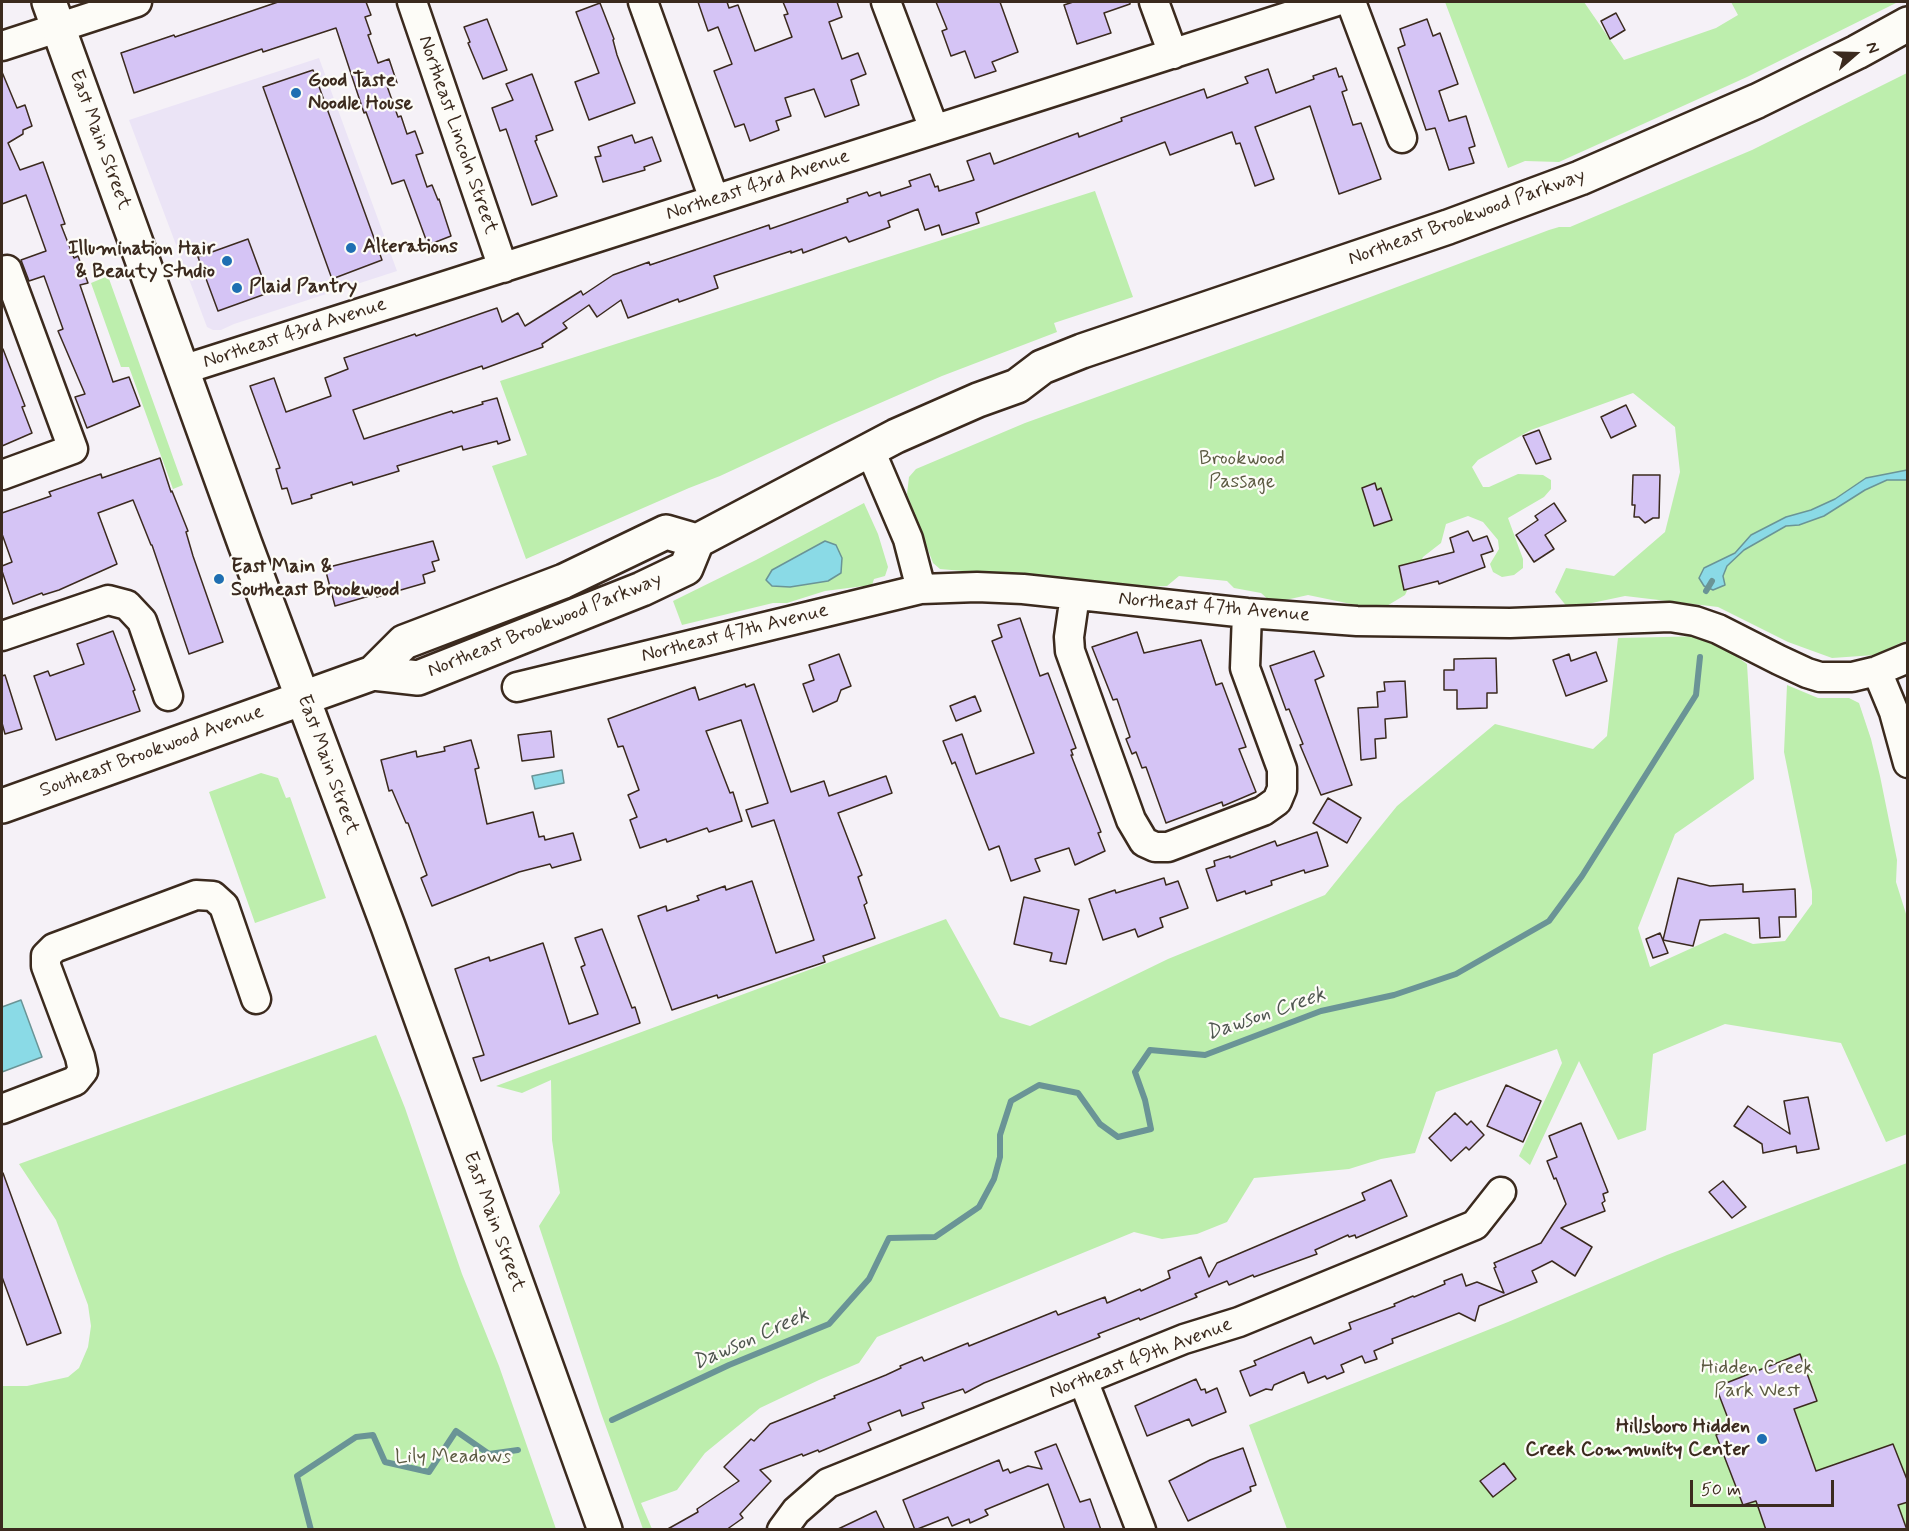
<!DOCTYPE html>
<html>
<head>
<meta charset="utf-8">
<style>
  body { margin:0 }
  #map { position:relative; width:1909px; height:1531px; overflow:hidden; background:#f5f1f7; font-family:Mynerve,sans-serif }
  canvas { display:block }
  .frame { position:absolute; inset:0; border:3px solid #3b2a1e; pointer-events:none }
  .north { position:absolute; left:1825px; top:24px; width:60px; height:60px; -webkit-text-stroke:4px #fdfcf7; paint-order:stroke; rotate:70deg; font-size:16px; font-weight:700; line-height:24px; text-align:center; color:#3b2a1e }
  .north::after { content:''; display:block; margin:auto; width:21px; height:27px; background:#3b2a1e; clip-path:polygon(50% 0,100% 100%,50% 72%,0 100%) }
  .scale { position:absolute; left:1690px; top:1480px; width:144px; height:27px; box-sizing:border-box; border:3px solid #3b2a1e; border-top:0; padding-left:8px; font-size:18px; line-height:21px; white-space:nowrap; color:#3b2a1e; -webkit-text-stroke:4px #fdfcf7; paint-order:stroke }
</style>
</head>
<body>
<div id="map">
<canvas width="1909" height="1531"></canvas>
<div class="frame"></div>
<div class="north">N</div>
<div class="scale">50 m</div>
</div>
<script>
const c = document.querySelector('canvas').getContext('2d');
c.lineJoin = 'round';
function fill(path, color) {
  c.fillStyle = color;
  c.fill(path, 'evenodd');
}
function poly(rows) {
  const path = new Path2D();
  for (const r of rows) {
    path.moveTo(r[0], r[1]);
    for (let i = 2; i < r.length; i += 2) path.lineTo(r[i], r[i + 1]);
  }
  return path;
}
function trace(path, color, width, dash) {
  c.strokeStyle = color;
  c.lineWidth = width;
  c.lineCap = dash ? 'butt' : 'round';
  c.setLineDash(dash || []);
  c.stroke(path);
}
function label(font, color, halo, rows, align = 'center') {
  c.font = font + ' Mynerve,sans-serif';
  c.lineWidth = 4.5;
  c.setLineDash([]);
  c.textBaseline = 'middle';
  c.strokeStyle = halo;
  c.fillStyle = color;
  for (const [text, x, y, turn = 0] of rows) {
    c.save();
    c.translate(x, y);
    c.rotate((+turn || 0) * Math.PI / 180);
    c.textAlign = isNaN(turn) ? turn : align;
    if (halo) c.strokeText(text, 0, 0);
    c.fillText(text, 0, 0);
    c.restore();
  }
}
fill(poly([
  [319,58,397,271,234,324,221,330,213,330,207,327,129,120]
]), '#ebe4f6');
fill(poly([
  [1445,2,1584,2,1624,60,1716,28,1738,15,1731,2,1898,2,1747,77,1559,162,1525,161,1508,168],
  [1907,73,1907,640,1875,655,1832,658,1788,642,1718,607,1625,596,1568,608,1555,592,1566,568,1614,576,1665,532,1680,472,1675,427,1633,393,1531,430,1478,460,1472,467,1483,487,1489,487,1518,474,1543,475,1551,480,1551,489,1544,497,1508,518,1523,559,1523,568,1514,575,1502,577,1493,572,1490,564,1499,549,1498,540,1483,522,1468,516,1446,524,1441,543,1423,557,1405,595,1380,610,1308,595,1272,603,1261,593,1234,588,1227,581,1179,576,1167,586,1145,587,940,569,933,563,907,494,909,477,916,469,1025,423,1285,329,1549,230,1559,227,1570,227,1752,150],
  [1095,191,1133,297,1054,323,1057,332,942,376,832,424,720,476,689,488,526,559,492,466,527,455,500,381],
  [108,276,183,485,173,489,129,367,121,367,91,283],
  [864,503,878,534,888,567,885,576,874,579,872,585,825,591,787,603,773,603,682,625,673,601,756,560],
  [1708,636,1747,664,1754,779,1675,834,1638,928,1650,967,1725,933,1753,944,1785,941,1812,904,1812,891,1784,752,1787,685,1818,698,1849,698,1859,703,1871,739,1880,776,1897,860,1896,882,1907,917,1907,1134,1886,1142,1841,1043,1725,1024,1653,1054,1646,1130,1618,1140,1579,1061,1530,1165,1519,1156,1562,1063,1557,1049,1436,1092,1415,1153,1381,1159,1349,1169,1254,1178,1227,1222,1197,1234,1162,1239,1134,1232,877,1337,859,1363,819,1380,760,1408,705,1453,677,1490,641,1503,652,1529,643,1529,601,1413,539,1226,560,1193,552,1140,551,1080,522,1093,496,1086,946,919,1000,1017,1030,1026,1168,959,1325,895,1397,806,1495,724,1593,749,1607,736,1618,638],
  [261,773,278,778,286,798,290,797,326,898,255,923,209,792],
  [376,1035,405,1108,462,1274,499,1366,556,1529,2,1529,2,1386,27,1386,68,1377,79,1368,88,1347,91,1326,88,1305,56,1220,19,1164],
  [1907,1163,1907,1529,1287,1529,1249,1425,1508,1322,1667,1255]
]), '#bdeead');
const water = poly([
  [1907,470,1907,480,1887,480,1865,490,1824,516,1799,525,1786,526,1744,550,1727,566,1723,576,1725,585,1713,590,1704,586,1699,578,1704,568,1735,553,1751,535,1786,517,1811,510,1835,499,1866,478,1907,470],
  [825,541,836,545,842,558,841,573,828,581,790,587,772,586,766,580,772,570,825,541],
  [562,770,564,783,535,789,532,776,562,770],
  [21,1000,42,1057,2,1072,2,1007,21,1000]
]);
fill(water, '#8adae6');
trace(water, '#6a9496', 1.5);
trace(poly([
  [1706,591,1712,581],
  [612,1420,729,1365,829,1324,869,1279,889,1238,935,1237,979,1207,994,1179,1000,1157,1000,1135,1011,1101,1039,1085,1078,1093,1100,1124,1118,1137,1151,1129,1145,1100,1135,1072,1150,1050,1205,1055,1321,1011,1394,995,1456,974,1549,921,1582,876,1696,695,1700,657],
  [311,1530,297,1476,356,1437,373,1435,385,1462,429,1472,456,1431,489,1454,518,1450]
]), '#6a9496', 6);
const building = poly([
  [278,2,366,2,371,15,365,17,371,34,368,35,378,63,389,59,397,83,387,86,398,117,401,116,407,134,415,131,423,153,416,155,427,187,432,185,438,200,439,199,451,236,428,245,404,180,392,184,366,112,364,113,336,28,263,52,262,49,134,93,121,53,174,35,175,37,278,2],
  [698,2,727,2,729,8,738,5,755,51,792,37,784,15,788,14,783,2,837,2,842,17,829,22,842,59,858,53,866,74,851,80,859,105,825,117,814,89,785,98,791,116,776,121,779,130,750,141,744,124,735,127,714,71,732,64,718,27,708,31,698,2],
  [936,2,1000,2,1018,52,992,62,996,71,975,78,965,51,951,56,942,31,947,29,936,2],
  [1073,2,1130,2,1130,4,1104,13,1111,33,1077,44,1064,5,1073,2],
  [600,3,614,39,613,40,617,55,635,103,589,120,575,82,599,73,576,12,600,3],
  [1616,13,1625,30,1610,39,1601,21,1616,13],
  [487,19,507,70,483,79,468,43,470,42,464,27,487,19],
  [1427,19,1433,36,1440,33,1458,84,1439,91,1449,121,1466,116,1475,146,1469,148,1474,163,1449,170,1435,128,1426,130,1398,48,1405,45,1400,29,1427,19],
  [1336,68,1339,77,1342,76,1347,90,1342,92,1353,125,1361,123,1381,179,1339,194,1310,106,1255,127,1274,179,1255,186,1240,143,1236,144,1232,132,1170,155,1165,142,976,213,979,223,942,235,939,225,925,230,918,209,888,221,890,227,849,242,846,237,803,253,802,249,791,253,791,251,714,276,718,288,679,302,678,299,628,318,621,300,597,317,589,305,563,323,567,328,542,344,543,347,483,369,482,366,353,410,364,439,452,411,453,413,483,404,482,402,497,398,510,440,498,444,497,441,463,450,462,446,397,466,399,471,353,485,352,482,311,495,312,498,292,504,287,488,282,489,276,469,280,468,250,386,274,378,286,412,331,396,325,378,348,369,344,358,415,334,416,336,497,308,502,322,518,313,525,326,581,291,583,295,613,275,649,262,650,265,769,225,770,229,848,202,847,199,867,192,869,196,880,192,881,196,911,186,909,181,930,174,935,187,938,186,939,191,974,180,967,161,990,153,994,164,1078,133,1079,137,1122,121,1121,118,1204,89,1207,98,1248,83,1245,77,1268,69,1276,93,1314,79,1313,76,1336,68],
  [313,70,382,260,332,279,263,87,313,70],
  [2,72,17,108,25,105,32,126,23,130,23,134,8,143,20,170,43,162,65,224,61,225,74,258,78,256,88,283,80,285,113,382,129,377,140,406,87,428,75,397,85,394,58,331,63,329,44,276,29,281,21,260,46,251,26,195,2,204,2,72],
  [532,74,553,130,536,136,537,140,535,141,557,196,532,205,506,129,500,131,492,108,513,100,506,84,532,74],
  [632,135,635,143,652,137,661,161,644,167,645,170,603,182,595,157,601,156,598,147,632,135],
  [248,239,268,293,218,311,198,257,248,239],
  [3,349,25,406,22,407,32,433,2,446,2,350,3,349],
  [1626,405,1636,426,1611,438,1601,417,1626,405],
  [1539,430,1551,459,1536,464,1523,436,1539,430],
  [160,458,171,492,172,491,188,531,186,532,193,556,223,642,189,654,152,545,151,545,133,500,98,513,117,564,59,590,43,595,42,593,13,604,2,571,2,566,12,562,2,534,2,513,51,496,49,492,101,474,102,478,160,458],
  [1633,475,1660,475,1659,518,1653,518,1645,523,1639,517,1634,517,1635,505,1632,505,1633,475],
  [1375,483,1377,490,1381,488,1392,520,1374,526,1362,488,1375,483],
  [1554,503,1566,521,1545,535,1554,549,1534,562,1516,535,1538,520,1535,516,1554,503],
  [1468,531,1473,541,1487,536,1493,551,1481,555,1485,567,1439,584,1438,581,1404,590,1399,566,1454,552,1450,538,1468,531],
  [433,541,439,560,432,562,435,571,423,575,425,583,380,596,377,597,376,594,335,606,325,568,433,541],
  [1020,618,1040,676,1048,673,1076,748,1071,750,1073,755,1071,755,1101,832,1098,833,1105,851,1075,865,1069,848,1035,859,1040,871,1011,881,999,846,989,850,955,762,952,764,943,741,962,734,976,774,1034,753,992,641,1002,637,998,625,1020,618],
  [113,631,135,690,133,691,140,711,56,740,34,676,48,671,50,676,84,664,77,644,113,631],
  [1137,632,1144,653,1201,640,1216,685,1222,683,1246,747,1239,749,1256,792,1223,806,1222,802,1166,823,1146,767,1142,768,1136,752,1132,754,1126,739,1130,737,1117,699,1113,700,1092,647,1137,632],
  [1314,651,1324,676,1315,680,1352,785,1321,795,1300,745,1303,744,1289,709,1286,710,1270,666,1314,651],
  [1596,652,1607,681,1566,696,1553,660,1569,654,1571,661,1596,652],
  [839,654,851,686,841,690,837,701,813,712,803,684,814,680,809,665,839,654],
  [1496,658,1497,693,1487,693,1487,708,1457,709,1457,690,1444,690,1444,670,1454,670,1454,659,1496,658],
  [5,675,22,729,5,734,2,723,2,676,5,675],
  [1405,681,1407,717,1385,719,1386,738,1375,739,1376,758,1361,760,1358,708,1378,707,1377,692,1385,691,1384,682,1405,681],
  [745,684,746,687,754,684,791,792,824,781,829,796,886,776,892,793,838,813,862,875,858,877,867,903,864,905,875,938,823,956,825,962,718,998,717,995,672,1010,638,916,666,906,667,911,699,900,697,896,725,886,726,890,752,881,776,953,814,940,774,820,752,827,746,810,768,803,741,720,706,731,730,793,733,792,742,821,709,832,707,828,667,842,666,839,640,848,630,820,637,817,628,795,639,790,623,746,618,747,608,719,695,687,699,700,745,684],
  [975,696,981,711,956,721,950,706,975,696],
  [551,731,554,757,522,761,518,735,551,731],
  [471,740,479,768,475,769,487,824,533,812,539,837,544,836,545,840,573,833,581,860,552,868,550,864,519,872,432,906,421,878,427,875,408,823,406,823,392,790,389,791,381,760,416,751,417,757,445,751,444,747,471,740],
  [1328,798,1361,818,1347,843,1313,823,1328,798],
  [1317,832,1328,866,1305,873,1304,870,1271,881,1272,885,1246,894,1245,891,1217,901,1206,869,1215,866,1214,861,1230,856,1230,858,1275,841,1277,846,1317,832],
  [1164,878,1166,885,1178,881,1188,908,1160,918,1163,927,1138,937,1135,929,1103,940,1089,899,1115,890,1116,893,1164,878],
  [1678,878,1710,886,1743,884,1743,892,1795,889,1796,917,1779,917,1780,937,1760,938,1759,918,1700,920,1693,946,1663,940,1678,878],
  [1024,897,1079,910,1066,964,1050,961,1052,953,1014,944,1024,897],
  [602,929,632,1008,635,1007,640,1023,481,1081,473,1058,484,1055,455,969,489,957,490,961,543,943,569,1024,598,1014,581,967,585,965,575,938,602,929],
  [1660,933,1668,953,1653,958,1646,939,1660,933],
  [1506,1085,1541,1101,1523,1142,1487,1126,1506,1085],
  [1808,1097,1819,1149,1797,1153,1796,1146,1763,1153,1762,1144,1734,1126,1748,1106,1790,1134,1784,1101,1808,1097],
  [1455,1113,1467,1125,1471,1121,1484,1135,1469,1150,1466,1147,1451,1161,1429,1138,1455,1113],
  [1581,1123,1608,1192,1603,1194,1605,1201,1602,1203,1605,1211,1561,1228,1592,1247,1575,1276,1552,1261,1532,1271,1537,1282,1479,1306,1475,1321,1459,1313,1392,1339,1393,1343,1374,1351,1377,1359,1365,1363,1362,1356,1341,1365,1344,1372,1327,1379,1325,1376,1308,1383,1304,1372,1274,1385,1272,1390,1266,1389,1250,1396,1240,1371,1256,1365,1254,1361,1311,1337,1314,1344,1351,1329,1349,1323,1395,1306,1394,1304,1413,1296,1414,1297,1445,1284,1444,1281,1462,1274,1466,1286,1477,1282,1504,1293,1494,1268,1496,1267,1494,1263,1541,1243,1566,1204,1556,1178,1554,1179,1547,1161,1557,1157,1549,1136,1581,1123],
  [3,1173,61,1333,27,1345,2,1277,2,1174,3,1173],
  [1391,1180,1407,1216,1356,1238,1355,1235,1349,1237,1348,1235,1315,1250,1317,1254,1254,1277,1253,1275,1229,1285,1227,1281,1195,1294,1197,1297,1140,1320,1139,1318,1098,1334,1100,1337,984,1383,965,1393,963,1389,922,1403,924,1408,902,1416,900,1410,868,1423,871,1430,819,1452,818,1450,803,1456,802,1454,760,1470,771,1481,740,1514,743,1518,726,1530,666,1530,698,1512,697,1509,739,1481,724,1467,751,1439,754,1441,770,1424,835,1398,834,1396,886,1375,901,1368,900,1366,922,1357,924,1361,968,1343,969,1346,1056,1311,1058,1315,1105,1297,1107,1303,1140,1289,1141,1291,1170,1278,1168,1271,1201,1257,1209,1277,1217,1263,1365,1200,1362,1193,1391,1180],
  [1723,1181,1746,1207,1732,1218,1709,1192,1723,1181],
  [1800,1354,1817,1401,1794,1409,1816,1471,1893,1444,1908,1482,1908,1502,1898,1505,1907,1530,1766,1530,1756,1501,1743,1505,1716,1435,1732,1429,1716,1387,1800,1354],
  [1196,1379,1201,1390,1205,1389,1206,1393,1217,1388,1226,1412,1192,1426,1189,1419,1147,1436,1135,1406,1196,1379],
  [1056,1444,1080,1502,1090,1499,1101,1530,1065,1530,1048,1484,985,1510,988,1515,970,1523,969,1519,952,1526,948,1517,915,1530,903,1500,999,1460,1003,1471,1008,1469,1010,1473,1028,1466,1042,1469,1035,1452,1056,1444],
  [1243,1448,1256,1485,1250,1487,1251,1491,1188,1521,1169,1481,1210,1460,1243,1448],
  [1504,1463,1516,1479,1493,1497,1480,1481,1504,1463],
  [876,1511,885,1530,836,1530,876,1511]
]);
fill(building, '#d5c4f5');
trace(building, '#3b2a1e', 1.5);
const minor = poly([
  [412,2,503,268],
  [643,2,714,199],
  [886,2,934,129],
  [1154,2,1173,54],
  [1351,2,1402,138],
  [2,46,137,2],
  [182,370,1334,2],
  [870,450,908,539,921,589],
  [2,475,73,449,7,270],
  [1075,595,1069,637,1070,651,1131,820,1144,842,1155,847,1168,847,1263,811,1277,801,1282,789,1282,769,1245,668,1247,613],
  [2,636,108,600,127,605,142,621,168,696],
  [1877,671,1894,712,1908,763],
  [517,687,921,589,977,587,1023,589,1247,613,1357,621,1510,623,1670,617,1695,621,1718,629,1779,660,1807,673,1820,677,1852,677,1877,671,1908,658],
  [2,1109,75,1081,83,1071,80,1057,46,966,46,956,54,948,196,895,213,896,224,906,256,999],
  [1083,1380,1141,1530],
  [782,1530,796,1511,828,1483,1184,1339,1239,1322,1475,1225,1501,1192]
]);
const major = poly([
  [49,2,245,544,388,926,605,1530],
  [373,673,418,678,642,589,686,568,697,541,896,436,978,400,1017,386,1042,367,1082,351,1448,227,1580,178,1757,101,1857,52,1908,24],
  [2,806,373,673,404,642,564,581,666,532,697,541]
]);
trace(minor, '#3b2a1e', 33);
trace(major, '#3b2a1e', 38);
trace(minor, '#fdfcf7', 28);
trace(major, '#fdfcf7', 33);
for (const [x, y, r, color] of [
  [296,93,6,"#1f6fb2"],
  [351,248,6,"#1f6fb2"],
  [227,261,6,"#1f6fb2"],
  [237,288,6,"#1f6fb2"],
  [219,579,6,"#1f6fb2"],
  [1762,1439,6,"#1f6fb2"]
]) {
  const dot = new Path2D();
  dot.arc(x, y, r, 0, 2 * Math.PI);
  c.fillStyle = color;
  c.fill(dot);
  trace(dot, '#fdfcf7', 2);
}
label('bold 20px', '#3b2a1e', '#fdfcf7', [
  ["Good Taste",308,82],
  ["Noodle House",308,105],
  ["Alterations",363,248],
  ["Illumination Hair",215,250,"right"],
  ["& Beauty Studio",215,273,"right"],
  ["Plaid Pantry",249,288],
  ["East Main &",231,568],
  ["Southeast Brookwood",231,591],
  ["Hillsboro Hidden",1750,1428,"right"],
  ["Creek Community Center",1750,1451,"right"]
], 'left');
label('20px', '#3b2a1e', '#fdfcf7', [
  ["Northeast Lincoln Street",457,135,71],
  ["East Main Street",99,140,70],
  ["Northeast 43rd Avenue",758,186,-18],
  ["Northeast Brookwood Parkway",1467,218,-20],
  ["Northeast 43rd Avenue",295,334,-18],
  ["Northeast 47th Avenue",1214,608,5],
  ["Northeast Brookwood Parkway",545,626,-22],
  ["Northeast 47th Avenue",735,634,-14],
  ["Southeast Brookwood Avenue",152,752,-20],
  ["East Main Street",327,765,70],
  ["East Main Street",493,1222,70],
  ["Northeast 49th Avenue",1141,1359,-21]
]);
label('20px', '#5c5b42', '#fdfcf7', [
  ["Brookwood",1242,460],
  ["Passage",1242,483],
  ["Hidden Creek",1757,1369],
  ["Park West",1757,1392],
  ["Lily Meadows",453,1458]
]);
label('italic 21px', '#4f5650', '#fdfcf7', [
  ["Dawson Creek",1266,1015,-19],
  ["Dawson Creek",751,1340,-24]
]);
</script>
</body>
</html>
